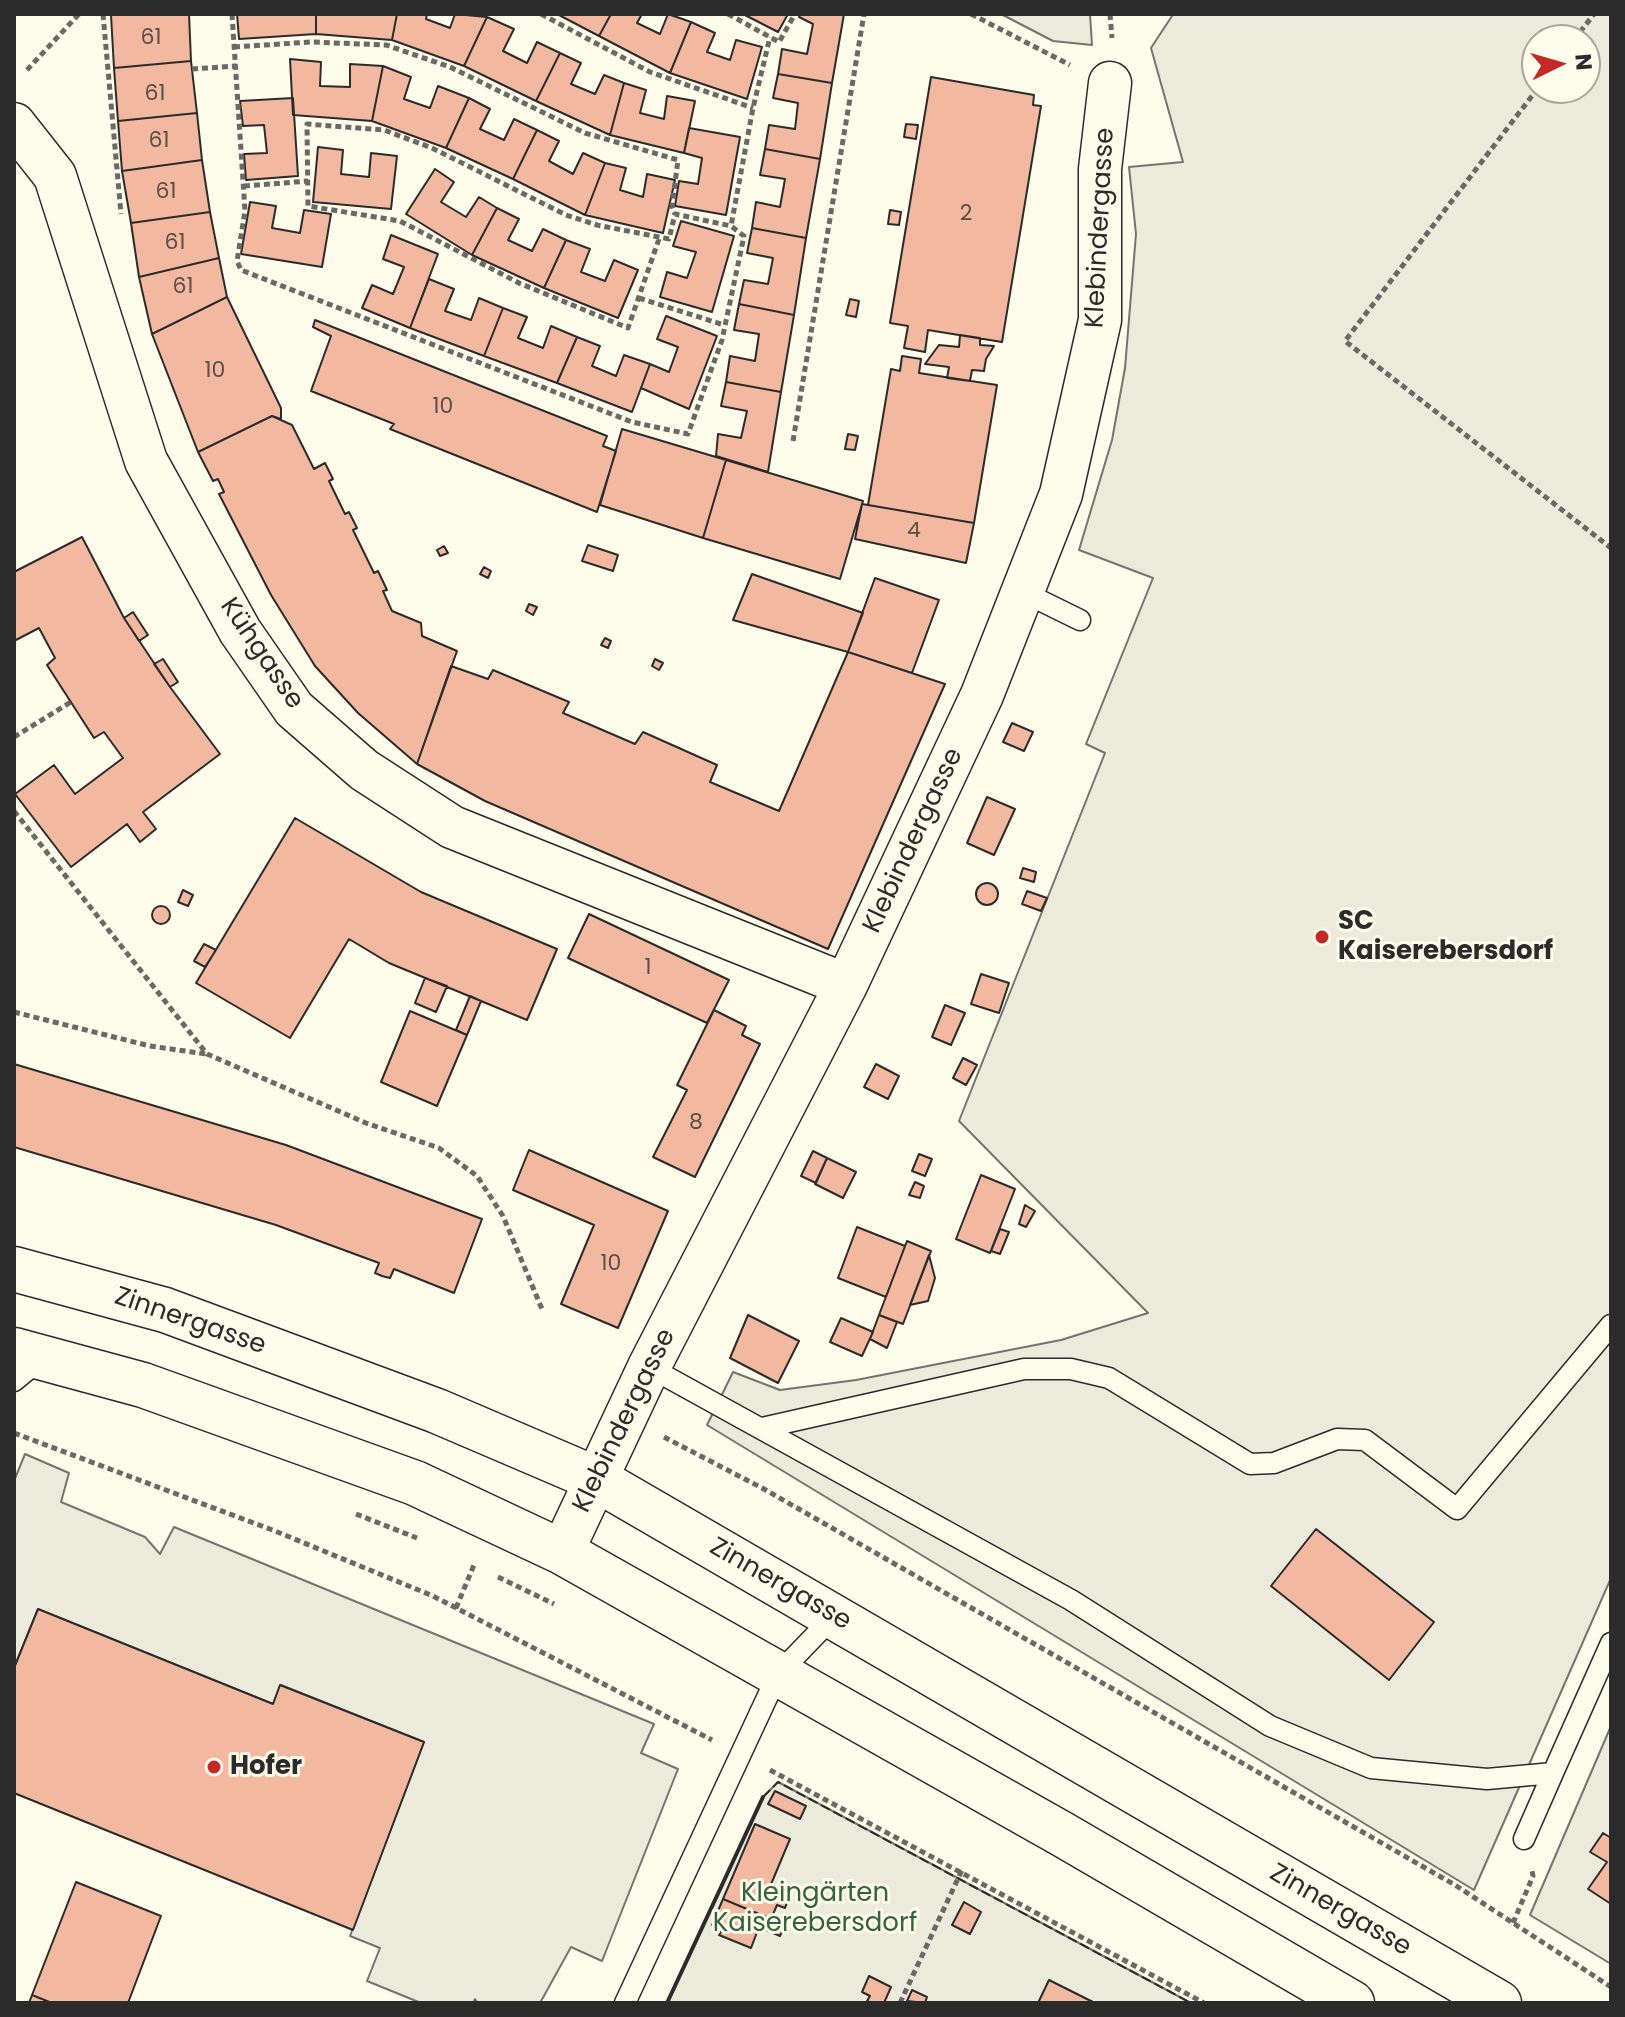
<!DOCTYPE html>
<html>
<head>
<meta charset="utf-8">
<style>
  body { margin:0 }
  #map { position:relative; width:1625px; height:2017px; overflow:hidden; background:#fdfbea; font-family:Poppins,sans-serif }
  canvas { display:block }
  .frame { position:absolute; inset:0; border:16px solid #2b2b2b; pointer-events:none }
  .north { position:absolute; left:1521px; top:24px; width:80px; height:80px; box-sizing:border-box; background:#fdfbea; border:2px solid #a9a89e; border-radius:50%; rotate:85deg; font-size:22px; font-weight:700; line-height:32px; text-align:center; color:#2b2b2b }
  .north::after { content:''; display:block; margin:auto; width:28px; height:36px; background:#c62828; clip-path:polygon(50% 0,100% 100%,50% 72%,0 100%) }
</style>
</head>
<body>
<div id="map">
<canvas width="1625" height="2017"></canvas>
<div class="frame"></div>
<div class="north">N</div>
</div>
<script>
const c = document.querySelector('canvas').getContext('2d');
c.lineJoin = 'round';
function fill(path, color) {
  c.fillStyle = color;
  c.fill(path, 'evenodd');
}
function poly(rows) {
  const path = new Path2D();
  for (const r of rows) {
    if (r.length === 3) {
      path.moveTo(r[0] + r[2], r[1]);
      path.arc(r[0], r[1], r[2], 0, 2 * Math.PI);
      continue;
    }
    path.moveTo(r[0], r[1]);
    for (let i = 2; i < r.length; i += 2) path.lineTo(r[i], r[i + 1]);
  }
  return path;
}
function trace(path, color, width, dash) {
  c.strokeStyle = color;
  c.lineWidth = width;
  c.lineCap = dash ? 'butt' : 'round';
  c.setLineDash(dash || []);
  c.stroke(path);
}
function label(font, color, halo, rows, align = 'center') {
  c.font = font + ' Poppins,sans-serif';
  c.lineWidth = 6;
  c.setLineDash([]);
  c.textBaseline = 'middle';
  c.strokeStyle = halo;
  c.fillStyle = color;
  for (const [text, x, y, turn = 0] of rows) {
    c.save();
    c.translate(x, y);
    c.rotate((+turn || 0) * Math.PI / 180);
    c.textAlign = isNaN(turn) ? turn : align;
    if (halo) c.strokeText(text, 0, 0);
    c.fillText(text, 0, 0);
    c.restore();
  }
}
const green = poly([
  [1001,14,1090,14,1092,45,1053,41,1001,14],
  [1170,14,1611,14,1611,1578,1474,1890,707,1425,733,1372,780,1390,856,1380,1061,1340,1148,1313,959,1121,1105,753,1086,744,1153,578,1079,550,1112,440,1125,368,1136,234,1129,167,1183,162,1151,48,1172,16,1170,14],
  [1537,40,1585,40,1585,88,1537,88,1537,40],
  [1611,1726,1611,1964,1530,1915,1611,1726],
  [778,1782,812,1800,1191,2003,667,2003,763,1797,778,1782]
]);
fill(green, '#ecebdb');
trace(green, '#74746e', 2);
const parking = poly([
  [25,1454,69,1473,61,1502,145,1537,160,1554,174,1527,654,1724,641,1753,678,1769,602,1961,571,1947,540,2003,478,2003,475,1999,473,2003,421,2003,367,1981,380,1948,350,1936,424,1742,281,1685,273,1704,38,1609,14,1668,14,1481,25,1454]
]);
fill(parking, '#eceadb');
trace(parking, '#74746e', 2);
const building = poly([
  [189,14,191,61,114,68,111,15,189,14],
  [237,14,316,14,316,34,239,39,237,14],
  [316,14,397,14,392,40,316,34,316,14],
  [397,14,427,14,426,19,450,28,455,14,487,17,464,66,392,40,397,14],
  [557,14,611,14,599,36,557,14],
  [611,14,642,14,637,23,660,34,668,14,691,22,670,73,599,36,611,14],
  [743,14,788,14,778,32,743,14],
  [801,14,844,14,832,83,778,74,782,49,807,54,813,24,799,17,801,14],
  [487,17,514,29,503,51,527,63,537,42,560,53,536,101,464,66,487,17],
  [691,22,715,33,707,52,730,60,736,40,762,47,747,99,670,73,691,22],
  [560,53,581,63,571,84,595,94,604,75,624,83,610,135,536,101,560,53],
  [290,59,321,62,320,86,350,87,350,64,383,66,372,121,293,115,290,59],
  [191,61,197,113,118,121,114,68,191,61],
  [383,66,411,77,404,99,430,108,438,86,469,98,446,148,372,121,383,66],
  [778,74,832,83,820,159,765,149,769,125,795,129,798,103,773,98,778,74],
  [931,77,1034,95,1033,105,1041,106,1002,342,928,330,925,352,904,348,908,326,890,323,931,77],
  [624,83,646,90,640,113,664,119,667,96,695,101,684,153,610,135,624,83],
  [293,98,298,176,246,180,244,154,267,153,264,125,243,126,240,101,293,98],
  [469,98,490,109,480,129,504,140,514,119,537,130,513,179,446,148,469,98],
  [197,113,202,160,122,171,118,121,197,113],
  [906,124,918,125,916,139,904,137,906,124],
  [689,128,740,137,726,215,675,206,679,181,698,184,702,158,684,153,689,128],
  [537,130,559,141,549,161,573,174,583,153,605,163,585,215,513,179,537,130],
  [318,147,343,150,341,174,369,177,371,153,397,156,391,209,313,202,318,147],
  [765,149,820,159,806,238,752,228,756,202,780,207,785,179,760,175,765,149],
  [202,160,210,212,131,223,122,171,202,160],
  [605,163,626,168,620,190,643,197,647,174,675,180,663,233,585,215,605,163],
  [435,169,454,182,441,202,466,217,479,197,497,208,472,255,406,214,435,169],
  [250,202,276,206,272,228,300,233,304,210,331,214,322,267,241,254,250,202],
  [497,208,519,219,508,240,532,251,543,229,566,240,544,288,472,255,497,208],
  [890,210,901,212,899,225,888,224,890,210],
  [210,212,219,258,139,277,131,223,210,212],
  [681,221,734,236,712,312,660,297,667,272,687,278,696,252,673,246,681,221],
  [752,228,806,238,794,315,739,304,744,280,768,284,773,258,747,253,752,228],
  [391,235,438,254,410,328,362,308,372,285,393,294,404,267,383,259,391,235],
  [566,240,590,249,581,272,605,281,614,260,638,270,618,318,544,288,566,240],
  [219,258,227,297,152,334,139,277,219,258],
  [429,279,454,289,445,311,471,320,479,298,503,308,484,356,410,328,429,279],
  [227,297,281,408,281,419,272,416,198,452,152,334,227,297],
  [850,299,859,301,856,317,846,315,850,299],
  [739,304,794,315,781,392,726,382,730,356,755,361,759,334,734,330,739,304],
  [503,308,527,317,518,338,543,348,551,326,577,337,557,383,484,356,503,308],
  [666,316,717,336,689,409,641,388,650,364,669,372,678,347,657,339,666,316],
  [315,320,607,436,603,446,616,451,597,512,390,429,394,424,311,391,331,336,313,327,315,320],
  [960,335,980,338,980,345,994,346,986,359,984,371,972,370,970,381,947,378,949,367,925,364,939,345,959,347,960,335],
  [577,337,600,346,592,366,616,376,624,355,650,364,632,412,557,383,577,337],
  [902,356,921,359,919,373,997,385,974,523,868,505,891,369,900,371,902,356],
  [726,382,781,392,768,472,716,456,718,434,741,438,747,411,721,406,726,382],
  [272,416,292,425,314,469,325,463,333,479,329,481,345,514,349,512,357,528,353,530,374,573,378,571,387,590,383,591,392,611,421,623,422,636,457,651,417,764,358,713,315,666,271,595,219,494,224,492,218,479,213,481,198,452,272,416],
  [622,429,726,460,703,538,600,505,622,429],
  [848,434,858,436,855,450,845,449,848,434],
  [726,460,863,501,840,579,703,538,726,460],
  [862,504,974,523,966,563,855,539,862,504],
  [82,537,124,618,170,687,220,754,143,812,156,829,140,842,127,824,71,867,15,794,54,765,75,794,123,758,104,732,94,738,47,665,55,658,39,628,14,641,14,572,82,537],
  [588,545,618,555,613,571,582,561,588,545],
  [444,546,448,553,440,556,437,550,444,546],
  [484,567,491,571,488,578,480,574,484,567],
  [752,574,863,613,848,652,733,620,752,574],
  [875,578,939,600,912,673,848,652,875,578],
  [529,604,537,607,533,615,526,611,529,604],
  [133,612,148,635,139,641,124,618,133,612],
  [605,638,611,641,608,648,601,645,605,638],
  [848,652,945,684,828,949,485,801,417,764,451,666,488,679,493,670,569,702,563,713,635,744,643,732,717,765,710,782,779,811,848,652],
  [163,659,178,682,170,687,154,664,163,659],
  [655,659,663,663,659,670,652,666,655,659],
  [1012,723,1033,732,1024,751,1003,742,1012,723],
  [987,797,1015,809,994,855,967,843,987,797],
  [295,818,421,892,557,949,527,1020,389,963,349,939,290,1038,196,983,295,818],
  [1023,868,1036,872,1034,882,1020,878,1023,868],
  [987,894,11],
  [183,890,193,895,188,906,178,902,183,890],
  [1027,891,1047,898,1041,911,1022,904,1027,891],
  [161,915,9],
  [589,914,729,980,707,1023,568,958,589,914],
  [204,944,216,950,205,967,194,961,204,944],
  [981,974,1009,983,999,1013,971,1004,981,974],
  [425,978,447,986,436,1012,415,1003,425,978],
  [470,996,481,1001,467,1035,456,1030,470,996],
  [945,1005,965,1013,951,1045,932,1037,945,1005],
  [714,1010,746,1026,742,1035,760,1044,695,1177,653,1157,687,1090,677,1085,714,1010],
  [410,1011,467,1035,437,1106,381,1082,410,1011],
  [963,1058,977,1065,966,1085,953,1078,963,1058],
  [14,1064,286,1145,482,1219,454,1293,394,1269,390,1278,382,1276,375,1273,379,1263,276,1225,14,1147,14,1064],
  [876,1064,899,1076,888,1099,864,1087,876,1064],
  [529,1150,668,1211,618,1328,561,1304,594,1225,513,1190,529,1150],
  [813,1151,827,1158,816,1183,801,1176,813,1151],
  [919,1154,932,1159,925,1176,912,1171,919,1154],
  [827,1158,856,1172,843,1198,815,1184,827,1158],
  [981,1175,1015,1189,990,1253,956,1239,981,1175],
  [915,1182,924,1186,920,1198,909,1195,915,1182],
  [1025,1205,1035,1211,1026,1227,1019,1224,1025,1205],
  [857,1227,905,1246,886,1297,838,1278,857,1227],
  [1000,1229,1009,1232,1000,1254,991,1251,1000,1229],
  [907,1241,931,1251,903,1324,879,1315,907,1241],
  [929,1255,935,1278,928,1301,910,1305,929,1255],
  [748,1315,799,1341,778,1383,730,1358,748,1315],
  [879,1315,897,1322,887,1348,870,1339,879,1315],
  [841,1318,873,1332,862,1356,830,1342,841,1318],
  [1316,1529,1434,1622,1389,1680,1271,1586,1316,1529],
  [38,1609,273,1704,280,1685,424,1742,353,1930,14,1793,14,1668,38,1609],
  [775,1791,806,1806,800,1819,768,1804,775,1791],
  [755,1824,790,1839,769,1889,789,1897,785,1908,777,1905,771,1919,723,1899,755,1824],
  [1603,1833,1611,1838,1611,1904,1588,1889,1607,1862,1590,1852,1603,1833],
  [76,1882,161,1916,128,2003,52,2003,32,1995,76,1882],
  [723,1899,785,1925,780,1936,759,1927,751,1948,719,1935,722,1930,712,1925,723,1899],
  [964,1902,981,1912,970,1934,952,1925,964,1902],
  [869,1976,891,1987,884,2003,871,2003,867,2001,870,1996,862,1992,869,1976],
  [1049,1980,1095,2003,1038,2003,1049,1980],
  [912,1990,927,1997,925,2003,907,2001,912,1990],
  [32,1995,52,2003,29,2003,32,1995]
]);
fill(building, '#f2b8a0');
trace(building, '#2b2b2b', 2);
const lane = poly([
  [1023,592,1080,620],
  [649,1367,1071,1600,1270,1726,1371,1768,1487,1779,1553,1773,1611,1643],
  [14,1381,42,1358],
  [762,1428,1024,1369,1071,1369,1109,1378,1250,1464,1274,1463,1337,1439,1365,1440,1457,1509,1611,1325],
  [1524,1839,1553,1773],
  [625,2003,778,1674,834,1616]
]);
const street = poly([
  [14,124,55,176,146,461,240,631,294,709,364,770,452,827,846,985],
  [562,1552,649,1367,846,985,982,695,1061,494,1100,320,1100,169,1110,83]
]);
const primary = poly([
  [14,1269,165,1310,437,1411,596,1479,1499,2003],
  [14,1350,143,1385,415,1483,562,1552,1062,1834,1352,2003]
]);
trace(lane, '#2b2b2b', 23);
trace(street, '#2b2b2b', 45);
trace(primary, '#2b2b2b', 47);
trace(poly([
  [103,14,121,214],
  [232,14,245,211,237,261,241,270,632,422,688,434,722,340,744,236,731,226,753,108,770,37],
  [541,14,650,72,753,108],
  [728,14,779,42,795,14],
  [971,14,1070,65],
  [1110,14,1112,38],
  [1574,40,1594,14],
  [234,47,311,42,386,45,450,67,585,133,678,160,672,206,675,214],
  [192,69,236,66],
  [27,70,79,14],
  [1538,88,1345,341,1611,548],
  [244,186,308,181],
  [659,239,628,328,519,283,400,221,308,206,307,124,384,130,432,148,566,215,597,225,669,239,675,214,731,226],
  [639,298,724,325],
  [793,441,864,14],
  [14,737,71,702],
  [14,811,207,1054,366,1123,439,1148,477,1176,503,1216,542,1309],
  [14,1012,150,1046,206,1054],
  [14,1433,275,1531,433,1596,712,1740],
  [664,1437,764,1489,1455,1885,1611,1987],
  [356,1514,417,1538],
  [498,1577,554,1604],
  [456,1608,474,1565],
  [770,1770,1204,2003],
  [1513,1923,1533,1876,1532,1871],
  [900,2003,962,1870]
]), '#6a6964', 5, [6, 4]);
trace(lane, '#fdfbea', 20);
trace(street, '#fdfbea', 42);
trace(primary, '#fdfbea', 44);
trace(poly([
  [763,1797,778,1782,1191,2003]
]), '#2b2b2b', 2, [10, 4]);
trace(poly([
  [667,2003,763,1797]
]), '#2b2b2b', 4);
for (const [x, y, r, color] of [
  [1322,937,8,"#c62828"],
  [214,1767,8,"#c62828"]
]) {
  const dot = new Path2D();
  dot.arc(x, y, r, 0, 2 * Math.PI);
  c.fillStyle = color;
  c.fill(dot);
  trace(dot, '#fdfbea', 3);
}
label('22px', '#5d4e48', null, [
  ["61",151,38],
  ["61",155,94],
  ["61",159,141],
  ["61",166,192],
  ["2",966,214],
  ["61",175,243],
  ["61",183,287],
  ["10",215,371],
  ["10",443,407],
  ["4",914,531],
  ["1",648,968],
  ["8",696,1123],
  ["10",611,1264]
]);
label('26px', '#2b2b2b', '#fdfbea', [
  ["Klebindergasse",1101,228,-87],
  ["Kühgasse",261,654,56],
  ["Klebindergasse",914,841,-65],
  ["Zinnergasse",190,1322,19],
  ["Klebindergasse",625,1421,-64],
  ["Zinnergasse",780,1585,30],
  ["Zinnergasse",1340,1911,30]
]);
label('bold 26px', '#2b2b2b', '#fdfbea', [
  ["SC",1338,922],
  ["Kaiserebersdorf",1338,952],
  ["Hofer",230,1767]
], 'left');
label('26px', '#34623c', '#fdfbea', [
  ["Kleingärten",815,1894],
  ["Kaiserebersdorf",815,1924]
]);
</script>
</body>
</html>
